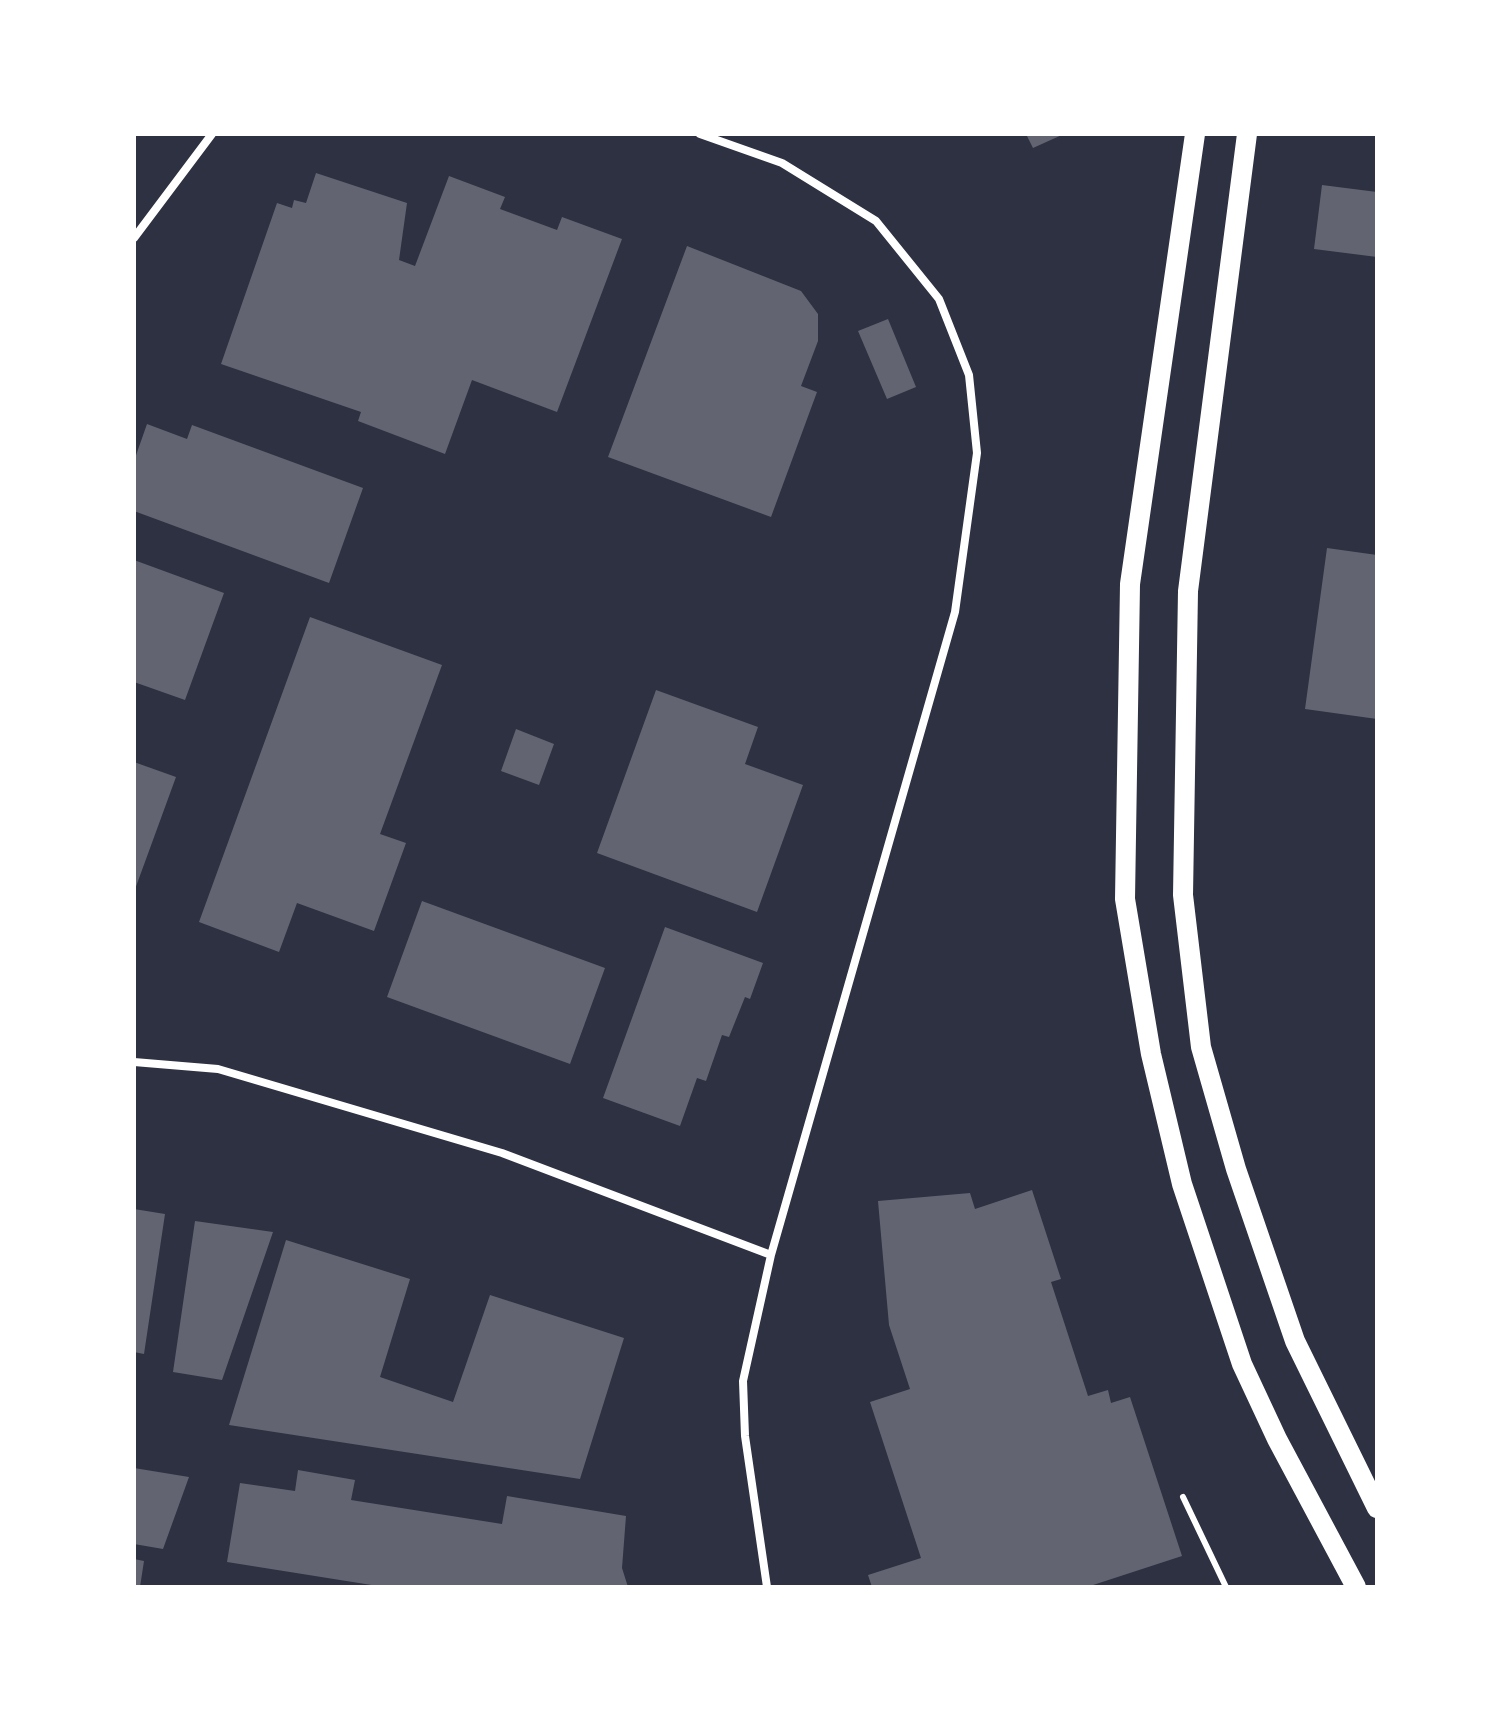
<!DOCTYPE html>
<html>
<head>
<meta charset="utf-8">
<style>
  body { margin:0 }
  #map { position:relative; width:1511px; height:1721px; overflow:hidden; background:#2d3142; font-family:"Libre Baskerville",serif }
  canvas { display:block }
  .frame { position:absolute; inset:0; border:136px solid #fff; pointer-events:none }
</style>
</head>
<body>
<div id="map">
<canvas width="1511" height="1721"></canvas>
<div class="frame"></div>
</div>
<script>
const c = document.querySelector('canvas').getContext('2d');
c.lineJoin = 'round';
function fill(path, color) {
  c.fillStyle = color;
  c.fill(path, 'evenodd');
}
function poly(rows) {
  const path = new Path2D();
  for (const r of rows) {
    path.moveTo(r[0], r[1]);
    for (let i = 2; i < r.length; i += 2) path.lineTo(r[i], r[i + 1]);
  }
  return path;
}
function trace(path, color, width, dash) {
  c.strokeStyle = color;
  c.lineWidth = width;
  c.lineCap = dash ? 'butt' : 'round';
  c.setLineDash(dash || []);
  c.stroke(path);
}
fill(poly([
  [1026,134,1064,134,1033,148],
  [316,173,407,203,399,260,415,266,449,176,505,197,500,209,557,230,562,217,622,239,557,412,472,380,445,454,358,421,361,412,221,364,277,203,292,208,294,200,306,203],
  [1322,185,1377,192,1377,257,1314,249],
  [687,246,801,291,818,314,818,341,801,386,817,392,771,517,608,457],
  [888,319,916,387,887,399,858,331],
  [147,424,187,439,192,425,363,488,329,583,134,511,134,461],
  [1327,548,1377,555,1377,719,1305,709],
  [134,560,224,593,185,700,134,682],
  [310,617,442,665,380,834,406,843,374,931,297,903,279,952,199,922],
  [656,690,758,727,745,764,803,785,757,912,597,853],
  [516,729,554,744,539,785,501,771],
  [134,762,176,777,134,892],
  [422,901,605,968,570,1064,387,997],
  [665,927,763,963,750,999,745,997,729,1037,722,1035,706,1081,697,1078,680,1126,603,1098],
  [1032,1190,1061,1279,1051,1282,1088,1396,1108,1390,1111,1403,1130,1397,1182,1556,1087,1587,872,1587,868,1575,921,1558,870,1402,910,1389,889,1325,878,1201,970,1193,975,1209],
  [134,1209,165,1214,144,1354,134,1352],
  [195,1221,273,1232,222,1380,173,1372],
  [286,1240,410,1279,380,1377,453,1402,490,1295,624,1338,580,1479,229,1425],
  [134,1468,189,1477,163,1549,134,1544],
  [298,1470,355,1480,351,1500,502,1524,507,1496,626,1516,622,1568,628,1587,384,1587,227,1562,240,1483,295,1491],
  [134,1559,144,1561,140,1587,134,1587]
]), '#626471');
trace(poly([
  [1183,1497,1226,1587]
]), '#fff', 6);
trace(poly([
  [700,134,782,163,876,221,939,299,969,375,977,453,955,612,771,1255,743,1381,745,1436,767,1587],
  [134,238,212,134],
  [134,1062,218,1069,502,1153,771,1255]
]), '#fff', 8);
trace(poly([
  [1195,134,1130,584,1125,899,1151,1054,1182,1184,1242,1364,1277,1439,1356,1587],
  [1247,134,1188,591,1183,895,1201,1047,1236,1169,1295,1341,1377,1508]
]), '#fff', 20);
</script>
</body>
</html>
